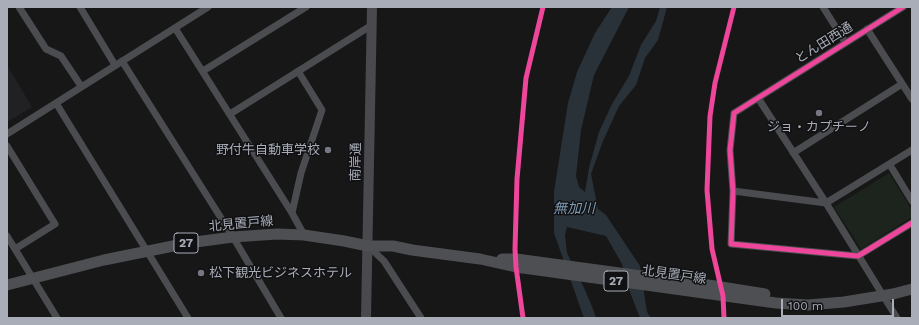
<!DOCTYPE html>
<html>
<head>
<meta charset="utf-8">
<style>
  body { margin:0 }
  #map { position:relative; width:919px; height:325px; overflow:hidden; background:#171717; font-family:"Work Sans",sans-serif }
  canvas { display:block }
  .frame { position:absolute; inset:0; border:8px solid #a8adb8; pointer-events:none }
  .scale { position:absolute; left:781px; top:299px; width:113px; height:18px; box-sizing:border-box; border:2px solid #a8adb8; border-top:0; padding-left:5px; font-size:12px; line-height:14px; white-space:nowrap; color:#a8adb8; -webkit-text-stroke:3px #111113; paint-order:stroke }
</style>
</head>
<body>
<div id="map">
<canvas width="919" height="325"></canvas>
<div class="frame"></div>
<div class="scale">100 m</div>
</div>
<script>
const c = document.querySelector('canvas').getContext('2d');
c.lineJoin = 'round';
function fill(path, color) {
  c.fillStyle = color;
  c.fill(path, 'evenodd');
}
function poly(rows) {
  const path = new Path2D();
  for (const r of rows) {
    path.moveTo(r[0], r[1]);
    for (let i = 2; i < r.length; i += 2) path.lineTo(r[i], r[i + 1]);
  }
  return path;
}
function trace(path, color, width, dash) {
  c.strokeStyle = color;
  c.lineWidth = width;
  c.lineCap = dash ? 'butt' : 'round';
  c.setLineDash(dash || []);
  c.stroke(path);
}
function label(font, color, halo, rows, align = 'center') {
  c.font = font + ' "Work Sans","Noto Sans JP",sans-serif';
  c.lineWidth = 3;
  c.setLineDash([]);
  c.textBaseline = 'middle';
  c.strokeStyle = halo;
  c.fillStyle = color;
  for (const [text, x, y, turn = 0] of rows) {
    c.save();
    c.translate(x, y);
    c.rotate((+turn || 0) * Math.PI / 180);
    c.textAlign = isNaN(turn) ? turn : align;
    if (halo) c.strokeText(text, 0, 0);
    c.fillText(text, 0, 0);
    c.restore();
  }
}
fill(poly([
  [7,65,32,107,7,122]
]), '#212123');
fill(poly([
  [889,173,912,210,912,217,861,249,834,207]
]), '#1d241e');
fill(poly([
  [612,7,629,7,594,75,581,130,576,176,579,187,585,192,589,168,599,132,612,104,629,76,641,45,656,21,660,7,667,7,658,40,645,58,636,85,619,106,603,141,591,174,598,209,606,215,640,266,647,312,651,318,640,318,630,292,622,264,606,236,567,227,565,235,567,253,585,290,593,309,596,318,584,318,554,233,554,192,568,103,577,72,595,33]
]), '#2a3239');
trace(poly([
  [19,7,46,49,61,56,81,86],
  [80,7,115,65],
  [823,7,845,42],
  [903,7,734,113,730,150,733,191,731,244,858,256,912,223],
  [175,28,292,213,304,235],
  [867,29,912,99],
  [122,61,233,237,281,318],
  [203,71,306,7],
  [758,98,826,203,897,318],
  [56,103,188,318],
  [230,114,372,25],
  [7,134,208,7],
  [7,146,55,224,15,249],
  [793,153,902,84],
  [890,165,912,201],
  [733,191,826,203,912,150],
  [292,213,301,173,322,110,298,71],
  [7,236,57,318],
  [368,246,384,261,421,318]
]), '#4b4c50', 7);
trace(poly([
  [366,318,372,7]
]), '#4a4a4e', 10);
trace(poly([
  [502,259,516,259,715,286,765,294],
  [7,285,104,260,188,243,233,237,277,234,304,235,344,241,368,246,393,246,412,250,480,259,516,267,776,303,808,305,844,302,893,294,912,289]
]), '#4d4f52', 11);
trace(poly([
  [903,7,734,113,730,150,733,191,731,244,858,256,912,223],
  [523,318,516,267,515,249,517,179,526,78,543,7],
  [724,318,723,296,712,249,707,190,710,116,715,83,734,7]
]), '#ed469a', 5);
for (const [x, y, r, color] of [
  [819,113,4,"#757880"],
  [328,150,4,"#757880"],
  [201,273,4,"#757880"]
]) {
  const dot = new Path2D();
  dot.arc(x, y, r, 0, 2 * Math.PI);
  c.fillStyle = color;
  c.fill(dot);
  trace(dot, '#111113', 1.5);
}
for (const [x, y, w] of [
  [186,243,24],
  [616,281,24]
]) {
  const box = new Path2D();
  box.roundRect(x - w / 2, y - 10, w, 20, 3);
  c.fillStyle = '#111113';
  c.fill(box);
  trace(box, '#a8adb8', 1);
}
label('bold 12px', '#a8adb8', null, [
  ["27",186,243],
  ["27",616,281]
]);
label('13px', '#a8adb8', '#111113', [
  ["とん田西通",824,43,-32],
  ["南岸通",356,162,-89],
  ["北見置戸線",241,224,-5],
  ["北見置戸線",674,275,8]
]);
label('13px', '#a8adb8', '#111113', [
  ["ジョ・カプチーノ",819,127],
  ["野付牛自動車学校",320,150,"right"],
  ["松下観光ビジネスホテル",209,273,"left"]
]);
label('italic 14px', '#7f9bb3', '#111113', [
  ["無加川",574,209]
]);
</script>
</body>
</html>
